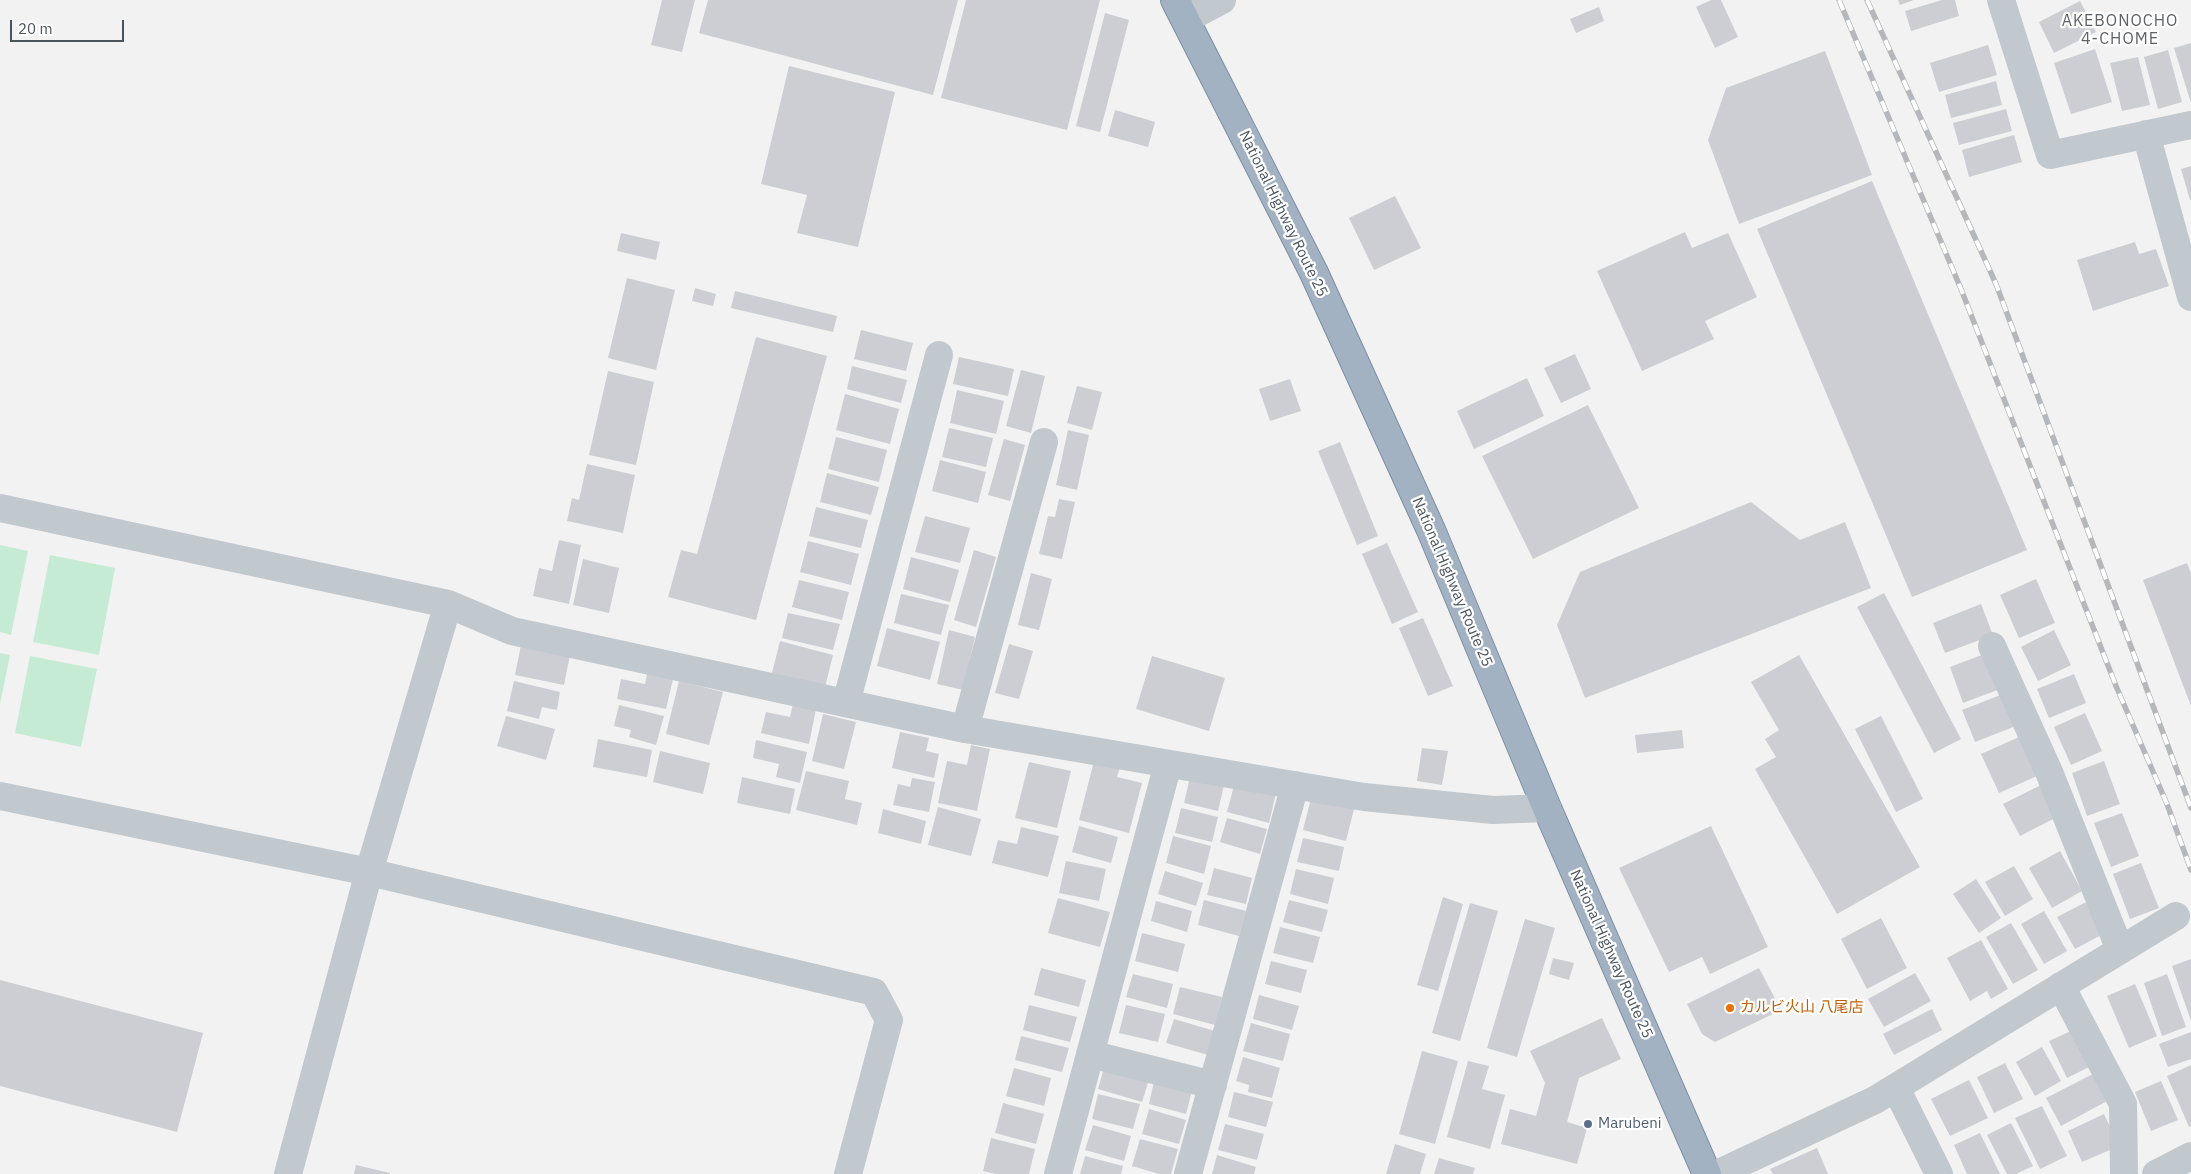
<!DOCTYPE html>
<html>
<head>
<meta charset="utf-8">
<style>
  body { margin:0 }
  #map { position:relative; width:2191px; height:1174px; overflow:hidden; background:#f3f2f2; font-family:"IBM Plex Sans",sans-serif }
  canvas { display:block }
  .scale { position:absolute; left:10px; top:20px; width:114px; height:22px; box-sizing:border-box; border:2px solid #4b545d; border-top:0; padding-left:6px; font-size:15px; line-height:18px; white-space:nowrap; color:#4b545d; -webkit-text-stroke:4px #fff; paint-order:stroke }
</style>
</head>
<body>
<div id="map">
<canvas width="2191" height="1174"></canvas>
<div class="scale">20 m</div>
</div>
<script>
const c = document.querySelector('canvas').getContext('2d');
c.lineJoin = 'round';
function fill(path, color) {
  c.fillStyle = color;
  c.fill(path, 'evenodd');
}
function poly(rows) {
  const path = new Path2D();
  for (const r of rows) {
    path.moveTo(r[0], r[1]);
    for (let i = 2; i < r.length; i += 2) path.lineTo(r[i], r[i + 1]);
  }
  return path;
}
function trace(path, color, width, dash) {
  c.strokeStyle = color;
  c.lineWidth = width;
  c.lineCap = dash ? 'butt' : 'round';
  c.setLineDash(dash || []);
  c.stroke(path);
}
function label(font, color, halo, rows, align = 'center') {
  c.font = font + ' "IBM Plex Sans","Noto Sans JP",sans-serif';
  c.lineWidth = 4.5;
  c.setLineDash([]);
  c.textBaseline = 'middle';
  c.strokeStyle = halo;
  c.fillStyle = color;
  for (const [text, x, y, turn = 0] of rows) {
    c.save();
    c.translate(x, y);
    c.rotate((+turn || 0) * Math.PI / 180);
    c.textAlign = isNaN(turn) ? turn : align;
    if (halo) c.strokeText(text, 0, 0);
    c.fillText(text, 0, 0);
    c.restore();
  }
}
fill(poly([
  [0,545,28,551,11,635,0,632],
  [50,555,115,568,99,655,33,642],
  [0,653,10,655,0,704],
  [30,656,97,669,81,747,15,733]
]), '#c6ebd4');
fill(poly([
  [662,0,695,0,682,52,651,45],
  [708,0,958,0,933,95,699,33],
  [966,0,1100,0,1067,130,941,98],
  [1711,0,1721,0,1738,37,1715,48,1696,7],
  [1898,0,1914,0,1900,5],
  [1942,0,1955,0,1959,16,1911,31,1905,11],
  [2080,1,2096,32,2054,53,2039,22],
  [1599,7,1604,21,1576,33,1570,19],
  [1105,13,1129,20,1100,132,1076,126],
  [2191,43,2191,103,2174,48],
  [1988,45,1997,75,1939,92,1930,63],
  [2095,49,2112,102,2071,114,2054,63],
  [2168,50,2182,102,2158,109,2144,57],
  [1825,51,1872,175,1739,224,1708,140,1726,88],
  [2138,57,2150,105,2122,111,2110,63],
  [789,66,895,92,858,247,797,233,807,195,761,184],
  [1996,81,2002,105,1951,118,1945,95],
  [2006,109,2012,131,1959,145,1953,123],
  [1115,110,1155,122,1148,147,1108,136],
  [2014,135,2022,162,1969,177,1962,150],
  [2191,166,2191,200,2190,200,2181,169],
  [1872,181,2027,550,1912,597,1757,229],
  [1395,196,1421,248,1374,270,1349,218],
  [1685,232,1692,248,1728,233,1757,297,1705,321,1714,339,1642,371,1597,271],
  [621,233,660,242,656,260,617,251],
  [2135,242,2139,254,2156,249,2169,286,2093,311,2077,260],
  [627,278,675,290,656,370,608,358],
  [695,288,716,294,713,306,692,301],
  [735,291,837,316,833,332,731,308],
  [861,330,913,343,906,371,854,359],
  [756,337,827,356,756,620,668,597,681,550,697,554],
  [1575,354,1591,389,1561,403,1544,368],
  [959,357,1014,369,1008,396,953,384],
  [852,366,907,380,901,403,847,389],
  [1021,370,1045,376,1031,433,1006,426],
  [608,371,654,382,636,465,589,455],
  [1527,378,1544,416,1474,449,1457,411],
  [1290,379,1301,411,1270,421,1259,389],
  [1077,386,1102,392,1092,430,1067,423],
  [957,390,1004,401,996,434,950,423],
  [845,394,899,409,890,444,836,430],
  [1588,405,1639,508,1533,559,1482,456],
  [949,428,993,438,986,467,942,457],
  [1068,430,1089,435,1077,490,1056,485],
  [836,437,887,450,879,482,828,469],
  [1004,439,1025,445,1010,501,988,495],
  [1340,442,1378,536,1357,545,1318,451],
  [940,460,986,472,978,503,932,491],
  [587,464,635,475,623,533,567,521,572,498,579,500],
  [827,473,879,487,871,515,820,502],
  [1059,499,1075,502,1062,559,1039,554,1048,516,1055,517],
  [1751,502,1800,540,1845,522,1871,588,1585,698,1557,625,1580,572],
  [816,507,868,520,861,548,809,536],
  [925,516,970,528,960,563,915,552],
  [559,540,581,545,569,604,533,596,539,568,552,571],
  [808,541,859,554,851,585,800,572],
  [1387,543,1418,612,1392,624,1362,554],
  [974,550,996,557,976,627,954,620],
  [911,557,959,570,950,602,903,589],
  [583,559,619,568,609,613,573,605],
  [2187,563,2191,573,2191,706,2143,580],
  [1031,573,1052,579,1039,630,1018,625],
  [2036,579,2055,623,2019,638,2000,595],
  [799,580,849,592,842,620,792,607],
  [1884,593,1961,739,1934,753,1857,607],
  [901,594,949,605,941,635,894,623],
  [1981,604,1993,635,1945,653,1933,623],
  [788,613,840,624,833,650,782,638],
  [1423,618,1453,686,1428,696,1399,628],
  [887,628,940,642,930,680,877,666],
  [949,630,975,637,963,690,937,684],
  [2054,630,2071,665,2038,681,2021,647],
  [780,641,833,655,825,687,772,673],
  [1009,644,1033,651,1019,699,995,693],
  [521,645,570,655,564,685,515,675],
  [1987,653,2000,689,1963,703,1950,667],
  [1799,655,1920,867,1837,914,1755,769,1776,757,1765,739,1779,730,1751,682],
  [1152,656,1225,678,1209,731,1136,709],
  [647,674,673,679,666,709,617,699,621,679,645,684],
  [2074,674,2086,703,2049,718,2037,689],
  [514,681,560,692,557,710,542,707,539,719,507,711],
  [679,681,723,692,709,745,666,734],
  [2003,694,2016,726,1975,742,1962,710],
  [793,704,816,709,809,744,761,733,766,712,790,717],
  [619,705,664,716,656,745,629,737,631,730,614,726],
  [2085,713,2102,751,2071,765,2054,727],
  [823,714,856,722,844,769,812,761],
  [506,716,555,729,546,760,497,746],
  [1881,716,1923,799,1896,812,1855,729],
  [1682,730,1684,748,1637,753,1635,735],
  [900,732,929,738,926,751,939,754,934,778,892,768],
  [2019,737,2037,776,1999,793,1981,754],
  [598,739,652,750,647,777,593,767],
  [756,740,807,752,800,783,776,777,779,764,753,758],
  [971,745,990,749,977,811,938,803,947,761,967,765],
  [1422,748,1448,751,1442,785,1417,781],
  [660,751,710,763,703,794,653,782],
  [1094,761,1120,767,1117,777,1142,783,1129,833,1079,820],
  [2104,761,2120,804,2087,816,2072,773],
  [1029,762,1071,771,1057,828,1015,818],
  [806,771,849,781,845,799,862,803,857,825,796,810],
  [742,777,795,789,790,814,737,803],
  [1190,777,1224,785,1218,811,1184,803],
  [912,778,935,782,929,812,893,805,898,784,910,787],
  [1235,782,1276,793,1269,823,1227,812],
  [2041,785,2057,817,2020,836,2003,804],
  [1311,798,1354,809,1346,841,1303,830],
  [938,807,981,819,971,856,928,845],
  [1181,808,1218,817,1212,842,1175,833],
  [883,809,926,821,921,844,878,833],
  [2122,813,2139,856,2111,867,2094,823],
  [1227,818,1267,829,1260,854,1220,842],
  [1079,826,1118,837,1111,863,1072,852],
  [1711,826,1768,947,1710,974,1702,957,1669,972,1619,868],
  [1021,827,1059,836,1048,877,992,863,998,840,1017,844],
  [1173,836,1211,846,1204,874,1166,863],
  [1303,838,1344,847,1339,871,1297,862],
  [2060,851,2082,891,2052,908,2029,868],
  [1066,861,1106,869,1099,901,1059,893],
  [2141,863,2159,908,2130,919,2113,874],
  [2014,866,2033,899,2005,916,1985,882],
  [1214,868,1252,878,1246,904,1207,895],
  [1296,869,1334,878,1328,904,1290,894],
  [1165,871,1203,883,1196,906,1158,894],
  [1976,879,2001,918,1979,933,1953,894],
  [1443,897,1463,904,1438,991,1417,985],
  [1058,898,1110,912,1100,947,1048,933],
  [1204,900,1246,911,1239,936,1198,925],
  [1289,900,1328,910,1322,932,1283,922],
  [1156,901,1192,911,1187,932,1151,921],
  [2088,901,2105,933,2075,949,2057,917],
  [1470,903,1498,911,1460,1041,1432,1033],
  [2044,911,2067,951,2044,964,2021,924],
  [1881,918,1907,968,1867,989,1841,939],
  [1525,919,1555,928,1517,1057,1487,1048],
  [2011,923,2038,970,2013,984,1986,937],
  [1280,927,1320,937,1313,963,1273,953],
  [1142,933,1185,944,1178,972,1135,961],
  [1981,940,2008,989,1991,999,1987,991,1970,1001,1947,958],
  [1553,958,1574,963,1569,980,1549,974],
  [2191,959,2191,1021,2172,966],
  [1271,961,1307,970,1301,993,1265,984],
  [1041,968,1086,980,1079,1007,1034,995],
  [1759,968,1781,1010,1715,1042,1702,1034,1687,1004],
  [1915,973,1931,1001,1884,1027,1868,999],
  [1133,974,1173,984,1167,1008,1126,997],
  [2167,974,2186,1027,2162,1036,2144,983],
  [0,980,203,1033,177,1132,0,1086],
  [2135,984,2157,1036,2129,1048,2107,996],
  [1180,987,1222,997,1215,1025,1173,1014],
  [1259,995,1299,1006,1292,1030,1253,1019],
  [1029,1005,1077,1017,1070,1042,1023,1030],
  [1126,1005,1165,1014,1158,1042,1119,1033],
  [1932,1009,1942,1030,1894,1055,1883,1034],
  [1602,1018,1621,1059,1579,1078,1567,1122,1587,1128,1577,1164,1501,1144,1510,1109,1536,1116,1545,1083,1530,1051],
  [1174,1019,1215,1031,1208,1055,1166,1043],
  [1251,1023,1290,1034,1283,1061,1243,1051],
  [2073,1030,2091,1066,2067,1078,2049,1041],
  [2191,1032,2191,1059,2168,1067,2159,1044],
  [1021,1036,1069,1048,1062,1072,1015,1060],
  [2042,1047,2061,1081,2035,1096,2016,1062],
  [1422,1051,1458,1061,1435,1144,1399,1134],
  [1243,1057,1280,1068,1272,1098,1248,1092,1249,1085,1236,1081],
  [1468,1061,1489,1066,1482,1089,1505,1095,1490,1149,1447,1137],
  [2005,1063,2023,1099,1994,1113,1977,1077],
  [2191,1065,2191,1126,2189,1127,2167,1076],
  [1014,1068,1051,1078,1044,1106,1006,1096],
  [1104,1068,1149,1080,1142,1102,1098,1089],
  [2093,1074,2107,1101,2061,1126,2046,1098],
  [1969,1080,1988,1118,1950,1136,1931,1099],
  [1154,1081,1192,1091,1186,1114,1149,1104],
  [2161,1081,2178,1120,2151,1131,2135,1092],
  [1234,1092,1273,1102,1266,1127,1228,1117],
  [1098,1094,1140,1104,1133,1129,1092,1119],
  [1003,1103,1044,1114,1036,1144,995,1133],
  [2042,1106,2067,1156,2040,1169,2015,1118],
  [1149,1109,1186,1120,1179,1144,1142,1134],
  [2104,1114,2119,1146,2082,1162,2068,1131],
  [2011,1123,2033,1166,2016,1174,2007,1174,1987,1135],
  [1225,1124,1264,1134,1257,1160,1218,1150],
  [1093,1125,1131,1136,1124,1161,1085,1150],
  [1980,1133,2000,1174,1967,1174,1954,1145],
  [991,1138,1035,1149,1029,1174,996,1174,983,1171],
  [1140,1139,1178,1149,1171,1174,1159,1174,1132,1166],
  [1395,1144,1426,1154,1420,1174,1386,1174],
  [1817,1148,1828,1174,1773,1174,1770,1169],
  [1217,1155,1256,1167,1254,1174,1212,1174],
  [1085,1156,1123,1166,1121,1174,1080,1174],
  [1439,1158,1475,1168,1473,1174,1434,1174],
  [356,1165,390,1173,390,1174,354,1174]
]), '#ccced3');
const trunk = poly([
  [1175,0,1314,273,1431,530,1547,808,1707,1174]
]);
trace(trunk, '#7b8fa5', 30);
trace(poly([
  [2001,0,2050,155,2191,125],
  [1186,19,1222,0],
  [2146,134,2191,297],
  [0,508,448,604,512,631,965,729,1364,797,1493,810,1547,808],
  [1992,646,2049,772,2120,950],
  [846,703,939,355],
  [965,729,1044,442],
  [0,796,369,872,874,992,889,1020,848,1174],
  [2061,986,2123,1104,2124,1174],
  [1090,1054,1213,1085],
  [1896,1088,1939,1174],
  [288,1174,369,872,448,604],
  [1058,1174,1168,764],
  [1188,1174,1295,785],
  [2156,1174,2191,1156]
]), '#c1c8ce', 28);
trace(poly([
  [1717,1174,1875,1100,2176,916]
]), '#c1c8ce', 28);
trace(trunk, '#a2b2c3', 28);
const rail = poly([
  [1839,0,1961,289,2116,686,2167,804,2191,870],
  [1867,0,1996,284,2191,808]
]);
trace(rail, '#b4b7bb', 5.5);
trace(rail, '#fff', 4, [11]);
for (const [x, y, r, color] of [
  [1730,1008,5,"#e8710a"],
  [1588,1124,5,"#5c6f8a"]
]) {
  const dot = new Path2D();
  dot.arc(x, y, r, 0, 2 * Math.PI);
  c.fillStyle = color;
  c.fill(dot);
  trace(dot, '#fff', 2);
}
label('15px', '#4b545d', '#fff', [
  ["National Highway Route 25",1283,214,64],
  ["National Highway Route 25",1452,582,67],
  ["National Highway Route 25",1611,954,66]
]);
label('15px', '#c56008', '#fff', [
  ["カルビ火山 八尾店",1740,1008]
], 'left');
label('15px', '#4e5e75', '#fff', [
  ["Marubeni",1598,1124]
], 'left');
c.letterSpacing = '1px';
label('16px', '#5f6265', '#fff', [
  ["AKEBONOCHO",2120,21],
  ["4-CHOME",2120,39]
]);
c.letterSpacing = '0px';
</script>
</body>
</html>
